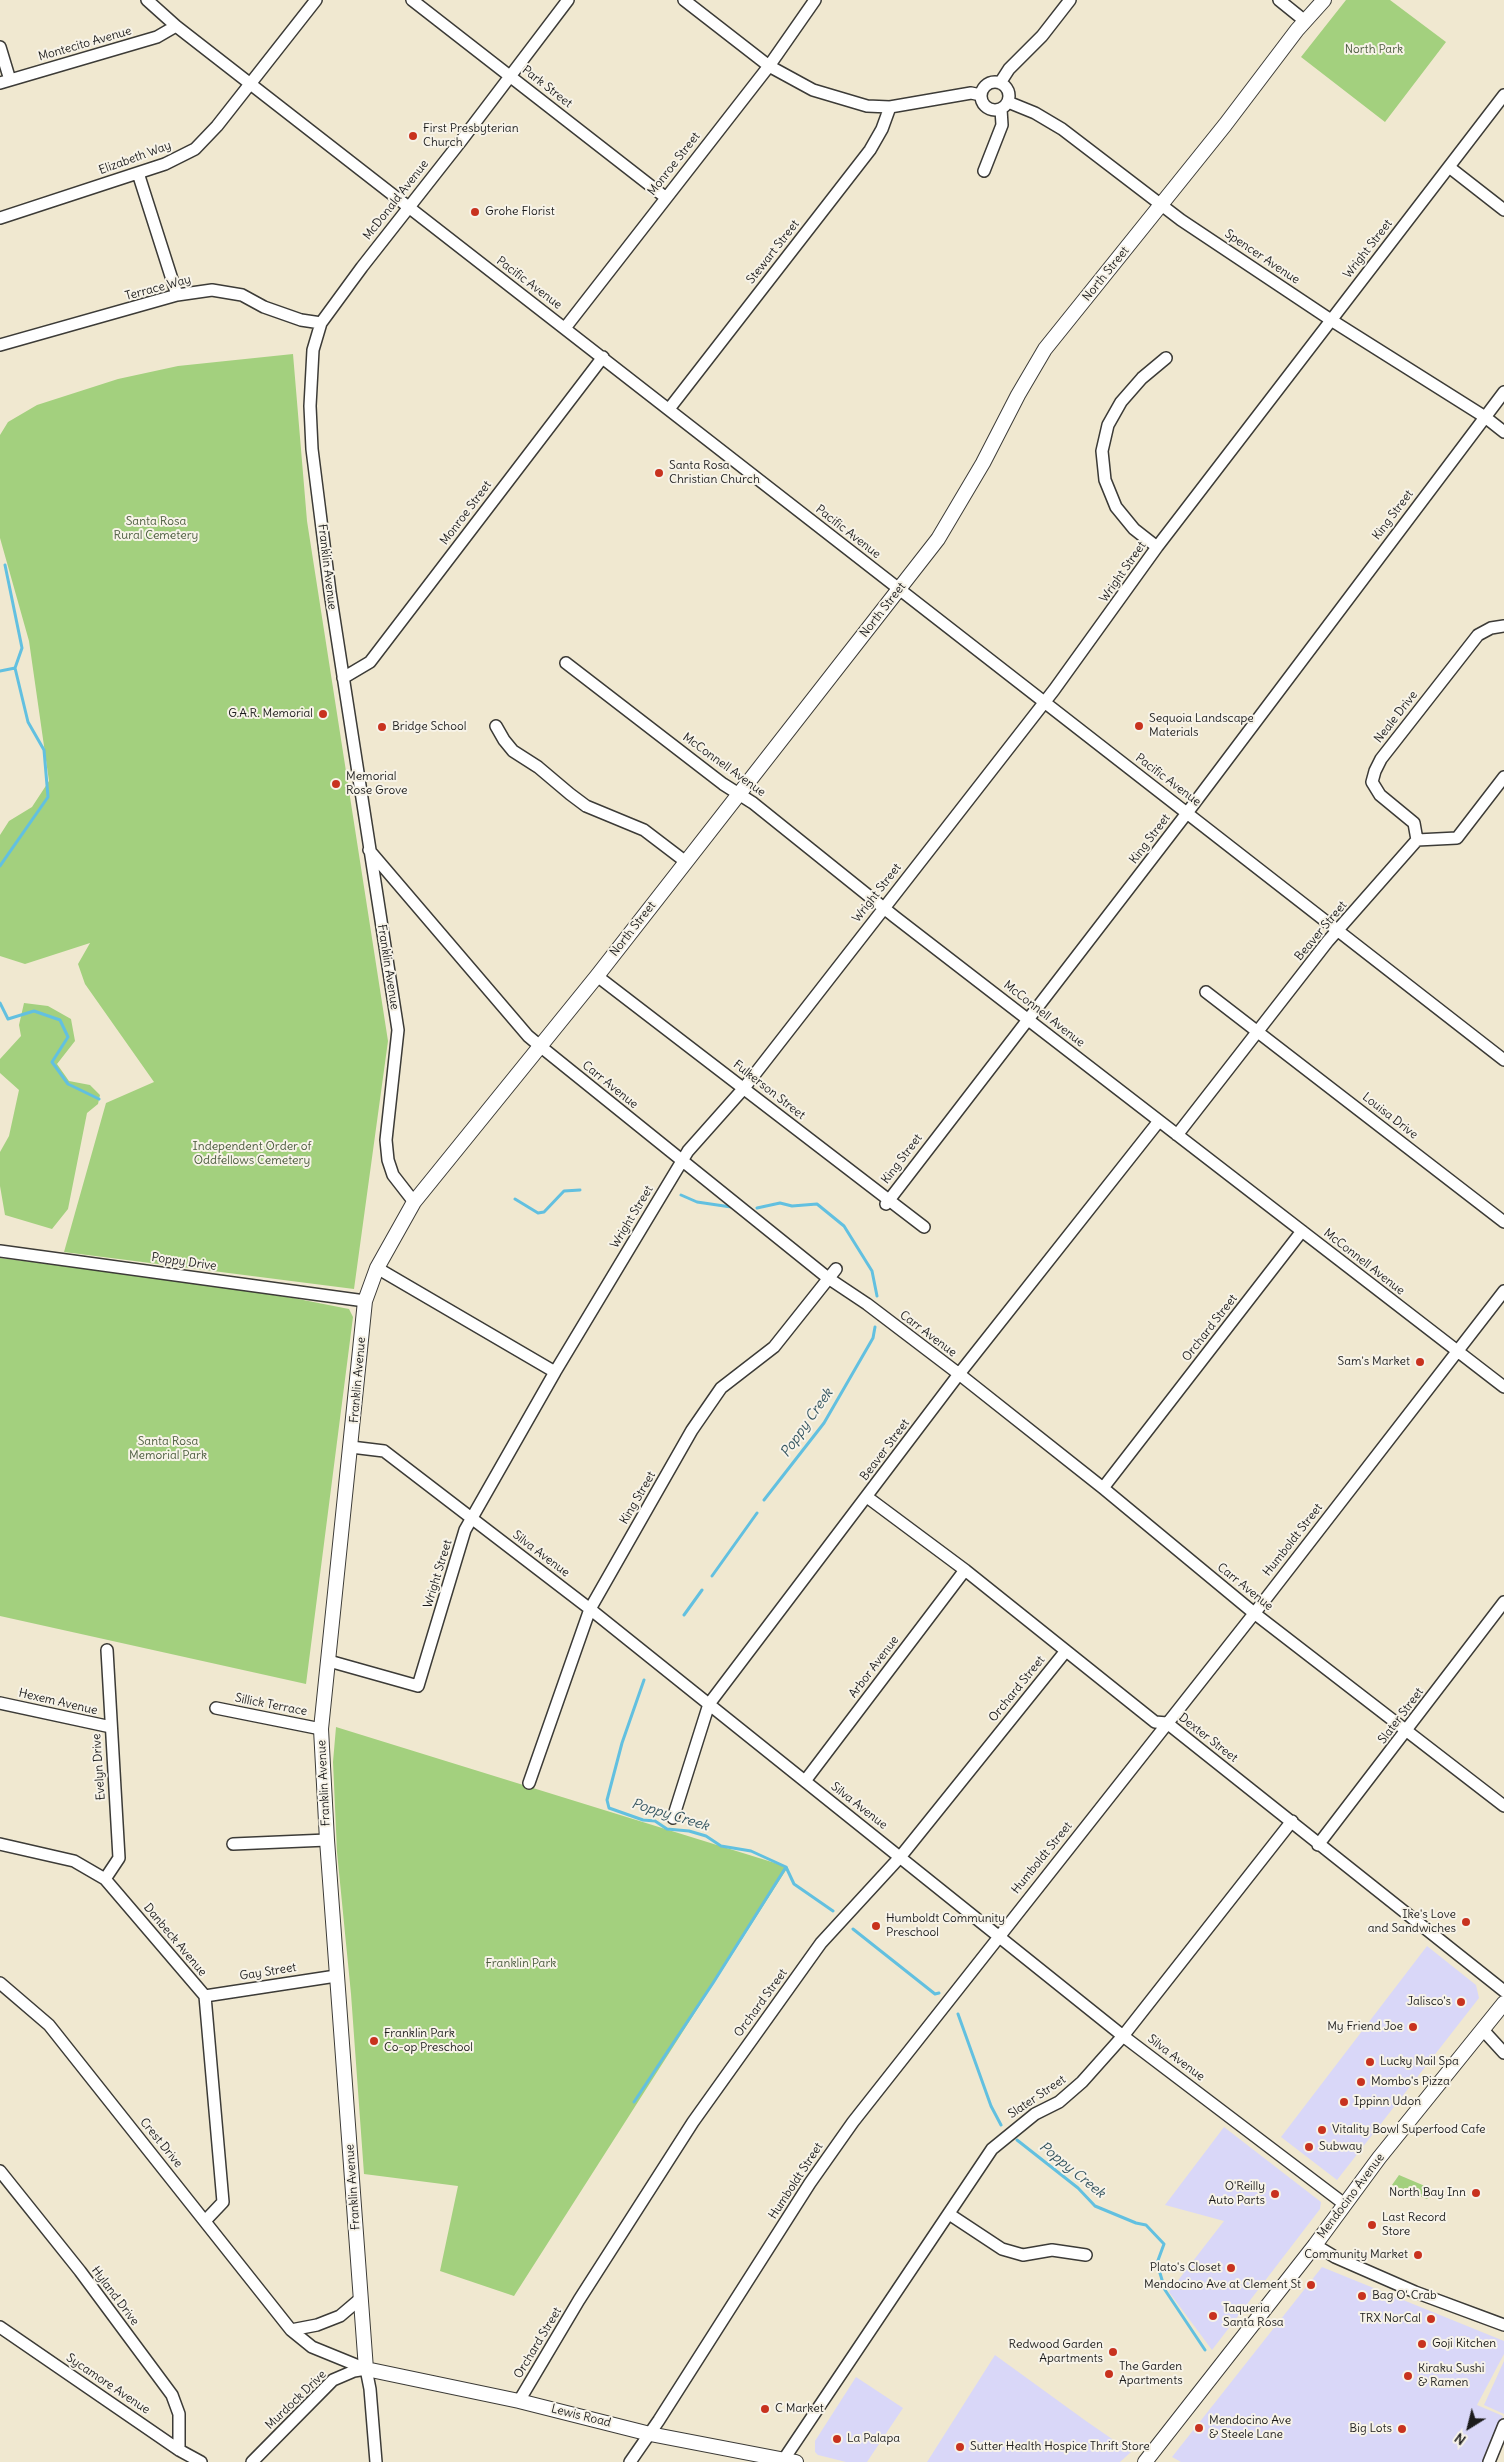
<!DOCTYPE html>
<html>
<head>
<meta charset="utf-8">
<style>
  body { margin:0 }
  #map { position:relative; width:1504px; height:2462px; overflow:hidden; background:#f0e8d0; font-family:Delius,sans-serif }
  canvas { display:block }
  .north { position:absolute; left:1444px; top:2402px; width:50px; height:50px; -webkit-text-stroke:4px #f7f3e8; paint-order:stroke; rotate:216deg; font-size:14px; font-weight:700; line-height:20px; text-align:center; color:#1c1c1c }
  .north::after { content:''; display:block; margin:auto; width:18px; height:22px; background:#1c1c1c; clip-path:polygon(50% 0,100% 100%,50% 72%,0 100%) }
</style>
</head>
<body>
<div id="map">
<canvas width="1504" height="2462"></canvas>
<div class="north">N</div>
</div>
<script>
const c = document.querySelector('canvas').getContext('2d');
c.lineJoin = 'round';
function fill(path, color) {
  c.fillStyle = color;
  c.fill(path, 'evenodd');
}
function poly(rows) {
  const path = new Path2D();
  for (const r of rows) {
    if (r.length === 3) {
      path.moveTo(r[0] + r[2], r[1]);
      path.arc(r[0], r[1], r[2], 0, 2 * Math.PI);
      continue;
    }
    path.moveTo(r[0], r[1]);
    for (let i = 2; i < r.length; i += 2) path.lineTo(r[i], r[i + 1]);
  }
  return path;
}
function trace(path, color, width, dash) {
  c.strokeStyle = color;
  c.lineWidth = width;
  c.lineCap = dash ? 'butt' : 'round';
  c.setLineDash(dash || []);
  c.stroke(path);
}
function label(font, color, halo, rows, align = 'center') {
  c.font = font + ' Delius,sans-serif';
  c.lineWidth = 4;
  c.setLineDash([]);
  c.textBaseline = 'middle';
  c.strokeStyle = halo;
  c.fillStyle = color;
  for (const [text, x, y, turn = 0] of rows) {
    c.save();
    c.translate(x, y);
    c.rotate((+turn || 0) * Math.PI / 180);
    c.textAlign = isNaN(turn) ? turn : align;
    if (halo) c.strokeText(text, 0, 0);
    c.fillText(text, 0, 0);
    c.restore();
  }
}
fill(poly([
  [1427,1946,1476,1985,1479,1998,1337,2180,1281,2137],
  [1224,2127,1321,2202,1320,2209,1212,2350,1169,2292,1224,2221,1165,2205],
  [1322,2267,1504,2341,1504,2354,1477,2405,1503,2416,1482,2462,1181,2462,1172,2457],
  [995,2355,1086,2421,1131,2452,1120,2462,927,2462],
  [1504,2361,1504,2414,1484,2405],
  [856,2377,903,2408,867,2462,846,2462,818,2455,815,2452,815,2441]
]), '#d9d7f8');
fill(poly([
  [1346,0,1390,0,1446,42,1385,122,1301,57],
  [293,354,307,521,388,1041,354,1289,64,1252,106,1103,154,1082,85,984,78,964,90,943,25,964,0,956,0,835,9,821,32,807,49,781,29,641,0,538,0,435,8,422,37,405,118,379,178,366],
  [24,1003,48,1006,71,1019,75,1041,57,1064,69,1081,90,1085,100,1095,98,1104,87,1113,68,1209,52,1229,5,1215,0,1186,0,1152,9,1136,19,1090,0,1073,0,1059,21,1036,19,1025],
  [0,1258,168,1279,293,1298,349,1309,353,1317,306,1684,0,1616],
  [336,1727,788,1867,514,2296,440,2271,458,2186,364,2174,351,1994,337,1852,333,1762],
  [1399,2175,1432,2189,1431,2195,1427,2199,1392,2185]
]), '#a3d07e');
trace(poly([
  [5,565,22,648,15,668],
  [0,671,15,668],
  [0,866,48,797,44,750,28,722,15,668],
  [0,1003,8,1019,34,1011,60,1020,68,1037,52,1062,68,1084,99,1099],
  [681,1195,697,1202,731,1207],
  [515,1199,538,1213,544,1212,564,1191,580,1190],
  [757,1208,780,1203,792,1206,817,1204,844,1226,872,1271,877,1296],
  [764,1500,824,1423,873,1338,875,1327],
  [712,1576,757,1513],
  [684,1615,702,1590],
  [644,1680,622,1743,607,1800,609,1808,643,1820,655,1821,667,1829,689,1831,706,1836,721,1846,751,1851,786,1867,794,1884,833,1911],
  [853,1929,935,1994,939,1993],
  [958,2014,991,2106,1001,2125],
  [634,2102,713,1983,786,1867],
  [1017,2140,1078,2188,1095,2206,1136,2223,1146,2225,1164,2244,1157,2263,1165,2290,1205,2350]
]), '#62c0e0', 3);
const minor = poly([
  [147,0,176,26,1504,1060],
  [412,0,665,197],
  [684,0,769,66,813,90,867,106,890,107,971,93,981,95],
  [1279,0,1305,21],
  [0,47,10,80],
  [995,96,14],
  [0,83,157,37,176,26],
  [1000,83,1009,69,1042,36,1070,0],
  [1008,102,1035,113,1062,129,1181,220,1331,320,1485,417,1504,432],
  [1449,167,1504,210],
  [984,171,1002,125,1001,109],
  [138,173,177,295],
  [0,218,165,164,195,149,217,126,316,0],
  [565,328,769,66,815,0],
  [0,345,177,295,212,290,242,295,264,307,301,320,321,323],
  [669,409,870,150,882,129,890,107],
  [1157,547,1134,529,1116,507,1105,480,1102,451,1108,425,1121,402,1142,378,1166,358],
  [566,663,723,784,753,803,895,917,1504,1387],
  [343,678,370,662,603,357],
  [496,726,504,740,513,751,538,767,570,794,586,806,644,830,686,862],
  [1417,840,1414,823,1380,795,1372,782,1375,771,1381,759,1478,635,1491,628,1504,626],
  [369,850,528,1036,540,1046,828,1278,867,1304,959,1374,1103,1488,1254,1613,1504,1806],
  [597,976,924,1227],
  [1206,992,1504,1222],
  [1177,1135,1328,941,1417,840,1457,838,1504,777],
  [414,1202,393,1175,388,1160,386,1140,398,1030,330,592,312,449,310,406,313,350,321,323,362,267,461,141,568,0],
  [886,1204,1187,813,1504,392],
  [0,1251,365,1301],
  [377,1268,555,1372],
  [351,1447,384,1451,590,1609,1123,2036,1343,2203],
  [1103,1488,1302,1231],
  [867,1497,965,1570,1155,1722,1167,1723,1504,1991],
  [329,1661,418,1686,465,1530,555,1372,688,1151,744,1088,1054,690,1157,547,1504,95],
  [0,1703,111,1727],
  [216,1708,321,1729],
  [805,1781,965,1570],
  [529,1783,590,1609,692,1430,721,1388,774,1347,836,1269],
  [673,1818,709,1704,959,1374,1159,1121],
  [0,1844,74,1861,105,1879,205,1996,223,2202,205,2221],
  [233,1844,327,1840],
  [1318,1845,1504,1602],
  [105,1879,119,1858,107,1650],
  [0,1983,49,2025,291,2330,312,2347,366,2369],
  [205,1996,336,1976],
  [1483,2030,1504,2053],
  [0,2171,80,2271,172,2395,179,2414,179,2450],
  [949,2214,1002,2249,1023,2255,1052,2250,1086,2255],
  [1315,2245,1335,2257,1415,2292,1504,2325],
  [0,2327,179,2450,201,2462],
  [291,2330,317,2325,340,2316,360,2299],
  [366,2369,370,2389,376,2462],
  [519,2401,579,2300,693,2122,821,1943,901,1856,1065,1652],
  [784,2459,992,2149,1035,2114,1059,2102,1082,2082,1123,2036,1292,1821],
  [252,2462,333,2380,354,2371,366,2369],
  [630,2462,659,2420,810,2183,853,2122,1264,1601,1504,1291],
  [1489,2462,1504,2425]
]);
const major = poly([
  [796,2462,650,2434,519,2401,366,2369,327,1840,321,1729,365,1301,377,1268,414,1202,597,976,938,539,983,463,1018,395,1045,349,1225,125,1297,30,1324,0],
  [1145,2462,1315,2245,1379,2158,1504,2003]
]);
trace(minor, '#3c3b37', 14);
trace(major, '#3c3b37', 16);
trace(minor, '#fff', 11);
trace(major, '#fff', 14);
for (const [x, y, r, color] of [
  [413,136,5,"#c8321e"],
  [475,212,5,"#c8321e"],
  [659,473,5,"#c8321e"],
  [323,714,5,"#c8321e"],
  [1139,726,5,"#c8321e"],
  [382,727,5,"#c8321e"],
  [336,784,5,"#c8321e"],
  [1420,1362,5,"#c8321e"],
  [1466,1922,5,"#c8321e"],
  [876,1926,5,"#c8321e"],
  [1461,2002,5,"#c8321e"],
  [1413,2027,5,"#c8321e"],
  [374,2041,5,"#c8321e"],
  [1370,2062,5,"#c8321e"],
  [1361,2082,5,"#c8321e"],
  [1344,2102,5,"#c8321e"],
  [1322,2130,5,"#c8321e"],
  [1309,2147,5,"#c8321e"],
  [1476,2193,5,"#c8321e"],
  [1275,2194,5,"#c8321e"],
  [1372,2225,5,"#c8321e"],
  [1418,2255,5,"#c8321e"],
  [1231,2268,5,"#c8321e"],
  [1311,2285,5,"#c8321e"],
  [1362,2296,5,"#c8321e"],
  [1213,2316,5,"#c8321e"],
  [1431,2319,5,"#c8321e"],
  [1422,2344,5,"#c8321e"],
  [1113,2352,5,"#c8321e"],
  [1109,2374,5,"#c8321e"],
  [1408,2376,5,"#c8321e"],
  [765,2409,5,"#c8321e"],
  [1199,2428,5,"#c8321e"],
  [1402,2429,5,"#c8321e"],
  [837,2439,5,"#c8321e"],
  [960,2447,5,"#c8321e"]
]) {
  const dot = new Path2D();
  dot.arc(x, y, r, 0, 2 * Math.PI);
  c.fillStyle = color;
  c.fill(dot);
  trace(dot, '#f7f3e8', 2);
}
label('12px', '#1c1c1c', '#f7f3e8', [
  ["Montecito Avenue",85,44,-16],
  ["Park Street",547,87,38],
  ["Elizabeth Way",135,158,-20],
  ["Monroe Street",674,164,-52],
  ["McDonald Avenue",396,200,-52],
  ["Wright Street",1368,249,-52],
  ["Stewart Street",773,252,-52],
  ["Spencer Avenue",1262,257,34],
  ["North Street",1106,274,-51],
  ["Pacific Avenue",529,283,37],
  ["Terrace Way",158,288,-15],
  ["Monroe Street",466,513,-53],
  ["King Street",1393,515,-53],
  ["Pacific Avenue",848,532,38],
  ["Franklin Avenue",327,567,83],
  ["Wright Street",1123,572,-55],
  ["North Street",883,610,-52],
  ["Neale Drive",1396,717,-52],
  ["McConnell Avenue",724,765,36],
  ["Pacific Avenue",1168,780,37],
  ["King Street",1150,839,-53],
  ["Wright Street",877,893,-52],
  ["North Street",633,929,-52],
  ["Beaver Street",1321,931,-50],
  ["Franklin Avenue",388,967,81],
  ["McConnell Avenue",1044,1014,38],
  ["Carr Avenue",610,1085,39],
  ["Fulkerson Street",769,1090,38],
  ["Louisa Drive",1390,1116,38],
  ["King Street",902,1159,-53],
  ["Wright Street",632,1217,-59],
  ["Poppy Drive",184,1262,8],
  ["McConnell Avenue",1364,1262,38],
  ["Orchard Street",1210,1328,-52],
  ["Carr Avenue",928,1334,37],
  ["Franklin Avenue",358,1380,-85],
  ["Beaver Street",885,1450,-53],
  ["King Street",638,1498,-60],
  ["Humboldt Street",1293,1540,-52],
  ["Silva Avenue",541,1554,37],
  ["Wright Street",438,1574,-73],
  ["Carr Avenue",1245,1587,39],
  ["Arbor Avenue",874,1667,-53],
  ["Orchard Street",1017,1689,-51],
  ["Hexem Avenue",58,1702,13],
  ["Sillick Terrace",271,1705,11],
  ["Slater Street",1401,1716,-53],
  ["Dexter Street",1208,1738,38],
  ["Evelyn Drive",99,1767,-94],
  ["Franklin Avenue",324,1783,-93],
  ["Silva Avenue",859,1806,38],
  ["Humboldt Street",1042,1858,-51],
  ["Danbeck Avenue",175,1940,50],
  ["Gay Street",268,1972,-9],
  ["Orchard Street",761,2003,-54],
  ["Silva Avenue",1176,2058,37],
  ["Slater Street",1037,2097,-34],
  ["Crest Drive",161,2143,51],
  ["Humboldt Street",796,2181,-57],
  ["Franklin Avenue",353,2187,-94],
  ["Mendocino Avenue",1351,2196,-53],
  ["Hyland Drive",115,2296,53],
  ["Orchard Street",538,2343,-59],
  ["Sycamore Avenue",108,2384,34],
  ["Murdock Drive",296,2400,-44],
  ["Lewis Road",581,2416,14]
]);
label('12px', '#4b5b3e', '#f7f3e8', [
  ["North Park",1374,50],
  ["Santa Rosa",156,522],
  ["Rural Cemetery",156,536],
  ["Independent Order of",252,1147],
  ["Oddfellows Cemetery",252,1161],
  ["Santa Rosa",168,1442],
  ["Memorial Park",168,1456],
  ["Franklin Park",521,1964]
]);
label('12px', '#1c1c1c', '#f7f3e8', [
  ["First Presbyterian",423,129],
  ["Church",423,143],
  ["Grohe Florist",485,212],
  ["Santa Rosa",669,466],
  ["Christian Church",669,480],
  ["G.A.R. Memorial",313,714,"right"],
  ["Sequoia Landscape",1149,719],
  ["Materials",1149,733],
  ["Bridge School",392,727],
  ["Memorial",346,777],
  ["Rose Grove",346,791],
  ["Sam's Market",1410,1362,"right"],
  ["Ike's Love",1456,1915,"right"],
  ["and Sandwiches",1456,1929,"right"],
  ["Humboldt Community",886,1919],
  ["Preschool",886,1933],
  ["Jalisco's",1451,2002,"right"],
  ["My Friend Joe",1403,2027,"right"],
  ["Franklin Park",384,2034],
  ["Co-op Preschool",384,2048],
  ["Lucky Nail Spa",1380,2062],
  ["Mombo's Pizza",1371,2082],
  ["Ippinn Udon",1354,2102],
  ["Vitality Bowl Superfood Cafe",1332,2130],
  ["Subway",1319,2147],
  ["O'Reilly",1265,2187,"right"],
  ["Auto Parts",1265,2201,"right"],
  ["North Bay Inn",1466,2193,"right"],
  ["Last Record",1382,2218],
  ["Store",1382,2232],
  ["Community Market",1408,2255,"right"],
  ["Plato's Closet",1221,2268,"right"],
  ["Mendocino Ave at Clement St",1301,2285,"right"],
  ["Bag O' Crab",1372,2296],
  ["Taqueria",1223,2309],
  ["Santa Rosa",1223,2323],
  ["TRX NorCal",1421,2319,"right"],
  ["Goji Kitchen",1432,2344],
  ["Redwood Garden",1103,2345,"right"],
  ["Apartments",1103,2359,"right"],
  ["The Garden",1119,2367],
  ["Apartments",1119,2381],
  ["Kiraku Sushi",1418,2369],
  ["& Ramen",1418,2383],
  ["C Market",775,2409],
  ["Mendocino Ave",1209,2421],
  ["& Steele Lane",1209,2435],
  ["Big Lots",1392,2429,"right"],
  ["La Palapa",847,2439],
  ["Sutter Health Hospice Thrift Store",970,2447]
], 'left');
label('italic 14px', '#345561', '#f7f3e8', [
  ["Poppy Creek",807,1423,-55],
  ["Poppy Creek",670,1815,17],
  ["Poppy Creek",1072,2170,39]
]);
</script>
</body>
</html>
